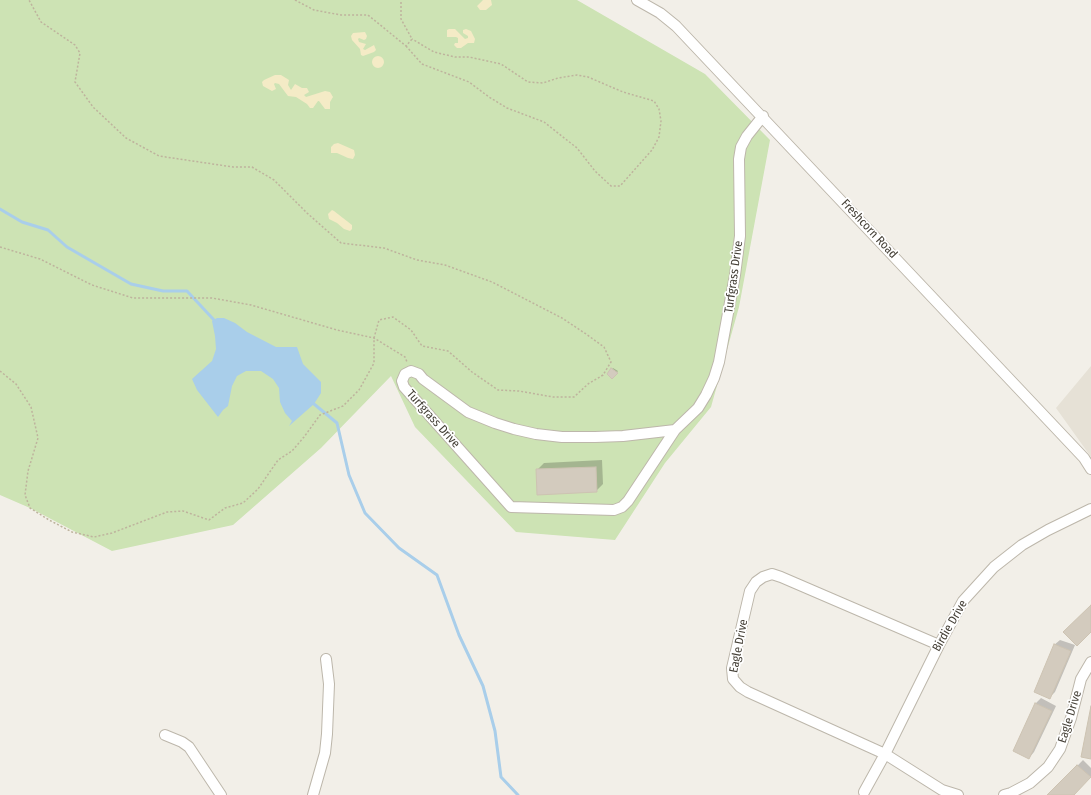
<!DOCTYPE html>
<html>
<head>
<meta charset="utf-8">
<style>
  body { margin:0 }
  canvas { display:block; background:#f2efe8 }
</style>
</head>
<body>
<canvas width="1091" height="795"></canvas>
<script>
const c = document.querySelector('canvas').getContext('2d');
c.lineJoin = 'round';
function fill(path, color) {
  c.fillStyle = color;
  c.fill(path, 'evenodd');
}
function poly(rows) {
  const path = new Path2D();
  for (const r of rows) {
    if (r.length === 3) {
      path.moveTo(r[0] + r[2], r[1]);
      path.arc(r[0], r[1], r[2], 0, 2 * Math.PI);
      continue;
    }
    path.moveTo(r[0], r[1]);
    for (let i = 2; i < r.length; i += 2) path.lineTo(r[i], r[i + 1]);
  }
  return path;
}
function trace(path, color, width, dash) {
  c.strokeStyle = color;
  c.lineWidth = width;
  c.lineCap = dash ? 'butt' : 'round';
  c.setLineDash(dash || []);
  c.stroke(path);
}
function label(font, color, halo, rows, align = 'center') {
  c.font = font + ' "Fira Sans Condensed",sans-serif';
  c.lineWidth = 3.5;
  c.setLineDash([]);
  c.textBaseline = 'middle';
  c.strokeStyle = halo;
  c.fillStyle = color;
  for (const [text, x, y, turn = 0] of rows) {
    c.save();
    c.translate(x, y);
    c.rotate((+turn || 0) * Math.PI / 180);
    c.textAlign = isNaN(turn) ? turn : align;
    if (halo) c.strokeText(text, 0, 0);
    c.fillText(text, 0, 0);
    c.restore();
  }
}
fill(poly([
  [1091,366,1091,457,1056,408]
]), '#e6e1d6');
fill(poly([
  [0,0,577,0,705,74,770,140,739,307,711,407,665,463,615,540,516,532,415,427,391,376,321,448,233,525,112,551,30,508,0,495]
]), '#cde3b4');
fill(poly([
  [483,0,491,0,492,5,486,10,480,10,477,6],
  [449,29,455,29,465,39,468,38,468,36,463,33,463,30,466,29,471,31,475,39,474,43,468,43,461,48,457,48,454,45,455,43,458,43,458,38,456,37,447,37,447,30],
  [365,32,367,36,366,39,364,40,359,38,358,39,359,42,366,44,363,49,365,50,374,45,376,50,374,52,363,56,361,55,360,49,352,40,351,36,353,33],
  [378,62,6],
  [275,75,281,75,289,80,288,85,291,90,295,84,302,88,307,88,309,92,304,95,306,97,325,91,330,92,333,97,330,102,330,109,325,109,319,101,318,101,313,108,310,108,307,104,296,97,288,96,279,84,275,83,274,84,276,89,272,91,263,86,262,82,264,80],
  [338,143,354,150,355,155,353,159,348,158,337,153,331,153,331,147,334,144],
  [332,210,334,211,352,225,352,229,350,231,344,229,337,223,329,219,328,214]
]), '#f4ebc6');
fill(poly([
  [217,318,224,318,235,323,247,332,276,347,297,347,303,364,321,382,321,393,314,404,289,426,292,421,285,413,280,402,279,388,273,379,261,371,246,371,237,376,232,386,228,406,223,410,218,417,197,390,192,379,212,361,216,349,215,336,212,321]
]), '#a9ceea');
fill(poly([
  [613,368,618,371,612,378,608,374],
  [602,460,603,484,596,491,537,470,544,463],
  [1060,640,1075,645,1055,692,1050,697,1054,645],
  [1041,698,1056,706,1034,752,1029,758,1014,750,1036,703],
  [1083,760,1091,768,1091,776,1072,795,1049,795]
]), '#0003');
trace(poly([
  [0,209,22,222,48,230,67,247,131,284,163,291,187,291,214,320],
  [314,404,337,423,349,475,365,513,399,548,437,575,459,635,483,686,495,731,501,777,518,795]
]), '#a9ceea', 3);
const building = poly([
  [611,368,618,373,612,379,607,374,611,368],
  [596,467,597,492,537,495,536,469,596,467],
  [1091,605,1091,632,1077,646,1063,632,1091,605],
  [1054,644,1071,651,1050,699,1034,692,1054,644],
  [1035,703,1052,711,1029,759,1013,751,1035,703],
  [1091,706,1091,759,1081,757,1091,706],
  [1077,765,1091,777,1074,795,1047,795,1077,765]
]);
fill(building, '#d3cbbe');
trace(building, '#cdc3b2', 1);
const minor = poly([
  [637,0,660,13,676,26,1084,458,1091,469],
  [675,430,628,501,622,507,614,510,511,507,404,387,402,381,405,374,411,371,419,374,423,379,468,412,495,423,514,429,536,434,562,437,595,437,623,436,675,430,698,408,706,395,714,378,719,362,735,275,740,236,739,159,741,147,747,136,763,116],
  [939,645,781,577,772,574,763,577,756,582,750,591,732,668,733,679,740,687,748,692,885,754,942,790,958,795],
  [165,735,182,742,189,747,221,795],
  [864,792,885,754,939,645,963,601,994,567,1022,545,1048,530,1091,509],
  [313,795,325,753,327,734,329,684,326,659],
  [1004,795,1011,793,1030,783,1048,767,1060,749,1071,718,1081,679,1091,662]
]);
trace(minor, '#bdb7ab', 12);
trace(poly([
  [295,0,314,10,341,15,368,15,406,46,412,39,401,19,401,0],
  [406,46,422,64,469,82,489,97,507,108,544,122,577,148,595,171,611,186,620,186,652,150,659,137,661,121,659,109,654,101,623,92,588,77,577,75,558,78,543,83,528,82,501,64,469,57,455,57,434,52,412,39],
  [0,247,40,259,92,285,133,298,212,298,251,305,337,330,374,338,405,357,407,362],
  [0,371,16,384,31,407,38,438,28,471,25,495,30,508,49,520,72,532,94,537,112,533,167,512,183,511,209,520,225,508,243,503,258,489,278,460,292,451,304,437,320,415,343,406,359,390,374,363,374,338,379,320,393,317,411,330,422,346,448,351,472,372,498,390,519,391,553,397,574,397,588,384,603,375,611,362,604,347,586,334,562,318,492,282,445,265,417,260,384,248,341,243,307,213,274,180,252,167,233,167,159,156,126,138,93,107,75,82,80,53,75,45,41,22,29,0]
]), '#beb39d', 1.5, [2, 2]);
trace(minor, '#fff', 10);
label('12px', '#454037', '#fff', [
  ["Freshcorn Road",869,229,47],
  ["Turfgrass Drive",734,277,-82],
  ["Turfgrass Drive",433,419,48],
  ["Birdie Drive",950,626,-60],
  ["Eagle Drive",739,646,-79],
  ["Eagle Drive",1070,717,-73]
]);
</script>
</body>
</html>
